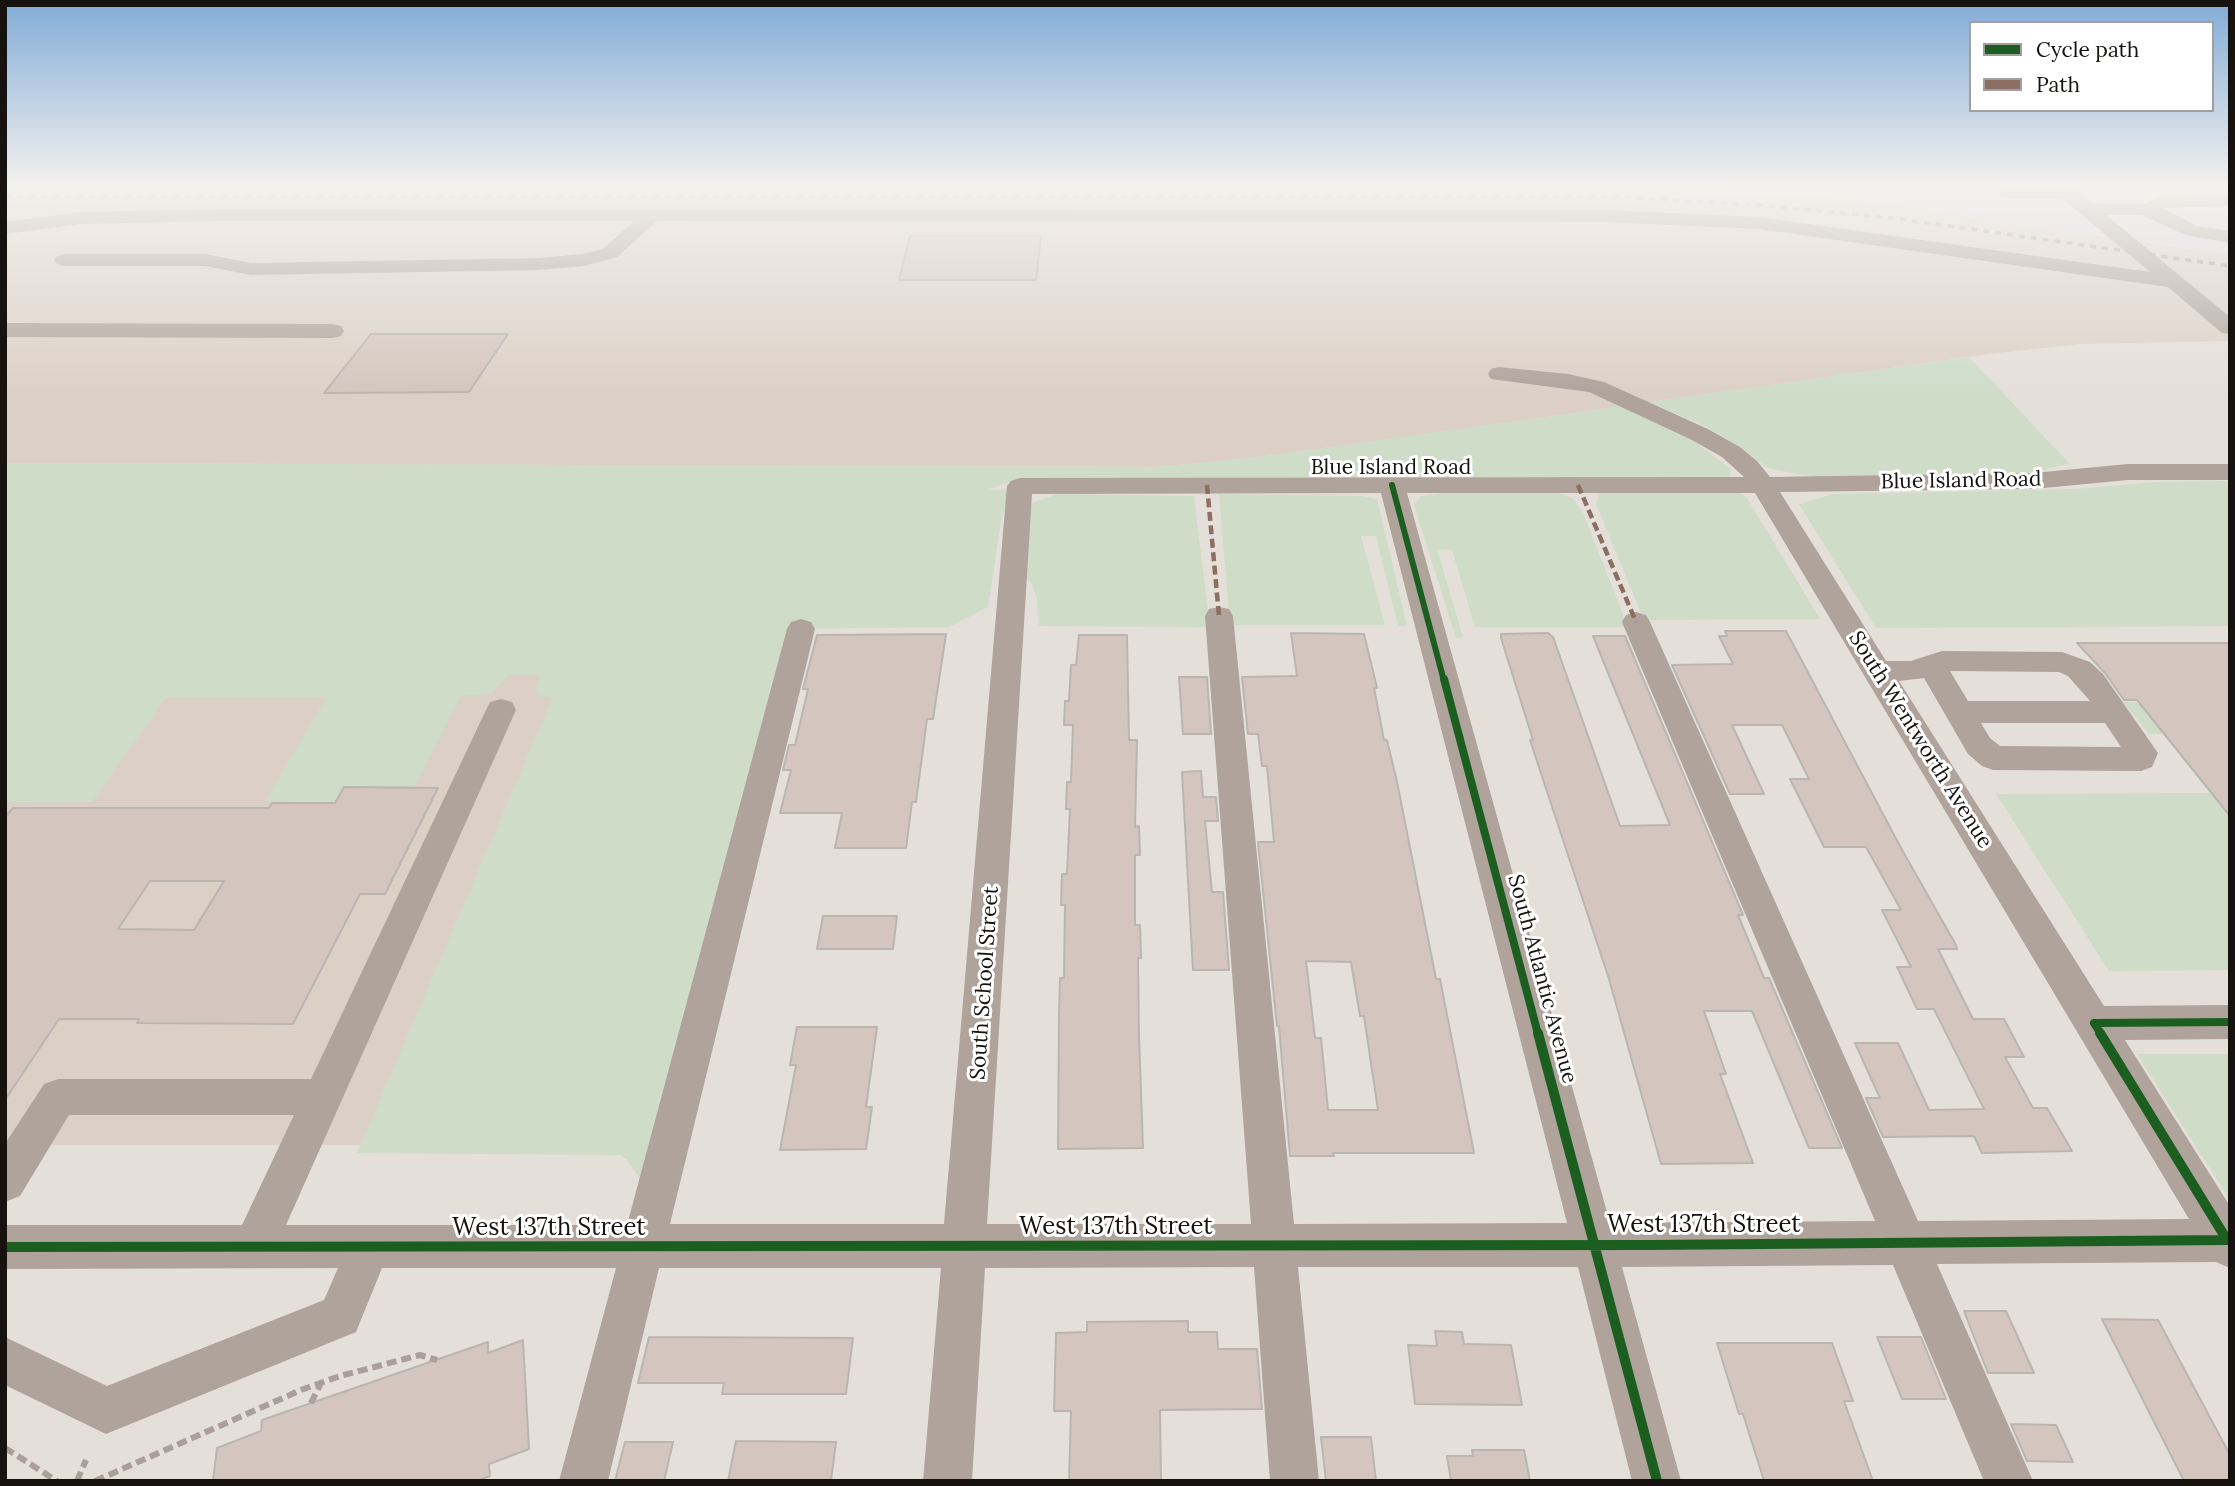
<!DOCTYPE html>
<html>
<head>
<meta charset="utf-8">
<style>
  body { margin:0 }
  #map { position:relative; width:2235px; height:1486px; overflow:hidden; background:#e5dfda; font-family:Lora,serif }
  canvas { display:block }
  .frame { position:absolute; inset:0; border:7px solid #16120f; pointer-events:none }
  .legend { position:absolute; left:1969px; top:21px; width:245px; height:91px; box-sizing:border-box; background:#fff; border:2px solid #a2a09f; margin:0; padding:9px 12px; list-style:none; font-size:21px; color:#16120f }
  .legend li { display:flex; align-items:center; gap:14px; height:35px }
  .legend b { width:35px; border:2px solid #a2a09f }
</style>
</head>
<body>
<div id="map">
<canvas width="2235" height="1486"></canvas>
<div class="frame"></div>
<ul class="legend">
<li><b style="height:9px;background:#1b5e20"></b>Cycle path</li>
<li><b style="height:9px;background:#8d6e63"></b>Path</li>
</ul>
</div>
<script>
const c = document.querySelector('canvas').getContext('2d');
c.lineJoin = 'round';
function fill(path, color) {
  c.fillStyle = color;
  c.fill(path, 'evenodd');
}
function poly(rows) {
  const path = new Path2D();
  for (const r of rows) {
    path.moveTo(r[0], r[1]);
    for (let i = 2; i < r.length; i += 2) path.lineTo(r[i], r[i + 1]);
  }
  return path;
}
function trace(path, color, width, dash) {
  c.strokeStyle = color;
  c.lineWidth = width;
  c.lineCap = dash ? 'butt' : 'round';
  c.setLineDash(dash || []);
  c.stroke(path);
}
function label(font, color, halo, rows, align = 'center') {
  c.font = font + ' Lora,serif';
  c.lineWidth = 6;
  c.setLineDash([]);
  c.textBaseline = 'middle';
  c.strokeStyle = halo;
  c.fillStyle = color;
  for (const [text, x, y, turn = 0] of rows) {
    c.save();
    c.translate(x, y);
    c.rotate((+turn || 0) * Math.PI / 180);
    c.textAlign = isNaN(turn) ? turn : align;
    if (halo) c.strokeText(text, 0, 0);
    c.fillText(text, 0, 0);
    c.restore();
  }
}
fill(poly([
  [1696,187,2230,187,2230,255,1880,204]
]), '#e2d7df');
fill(poly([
  [5,187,1696,187,1751,190,1880,204,2230,255,2230,341,2081,344,1989,354,1384,440,1252,458,1156,467,5,463],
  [790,634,652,1145,5,1145,5,709]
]), '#dcd0c6');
fill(poly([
  [1969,357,2069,463,2030,474,1814,477,1767,468,1743,449,1707,427,1649,402],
  [1625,406,1687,436,1731,469,1729,477,1006,483,987,490,1030,489,1015,496,1002,515,988,607,949,627,792,629,649,1181,639,1177,627,1160,620,1155,357,1153,553,697,539,696,535,691,539,675,508,675,492,693,461,696,415,787,344,787,335,803,265,801,326,698,166,698,92,802,5,803,5,463,1156,467,1252,458],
  [2230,481,2230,626,1876,628,1799,504,1833,494,2075,489,2156,482],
  [1452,492,1557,492,1572,498,1583,513,1628,627,1475,627,1452,550,1437,549,1463,637,1456,638,1414,505,1421,496],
  [1739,492,1747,498,1820,619,1644,620,1596,504,1600,493],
  [1057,494,1194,496,1210,627,1039,626,1037,599,1031,582,1020,574,1027,519,1033,503],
  [1219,494,1362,496,1377,499,1407,626,1398,626,1376,536,1361,536,1385,625,1230,625],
  [2123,702,2220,702,2230,734,2149,734],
  [2211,793,2230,817,2230,970,2109,971,1996,794],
  [2137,1054,2230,1054,2230,1200]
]), '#cedcc8');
const building = poly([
  [910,236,1041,236,1036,280,899,280,910,236],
  [371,334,508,334,469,392,324,393,371,334],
  [1725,631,1786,631,1901,848,1956,945,1957,949,1938,949,1973,1019,2004,1019,2024,1057,2005,1057,2033,1108,2047,1108,2072,1151,1982,1153,1974,1136,1883,1137,1866,1098,1880,1098,1855,1043,1898,1043,1929,1110,1984,1109,1934,1009,1917,1009,1897,967,1911,967,1882,910,1901,910,1866,847,1824,847,1790,779,1809,779,1782,725,1732,725,1764,794,1730,794,1672,665,1733,664,1719,636,1727,636,1725,631],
  [1291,633,1364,634,1377,688,1374,688,1384,740,1387,740,1397,782,1436,979,1440,979,1474,1153,1333,1153,1334,1156,1290,1156,1279,1026,1277,1026,1258,842,1274,842,1267,766,1262,766,1258,734,1248,734,1242,677,1297,676,1291,633],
  [1306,961,1351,962,1360,1016,1364,1016,1378,1110,1328,1110,1321,1038,1315,1038,1306,961],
  [1548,633,1553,637,1620,826,1670,825,1593,636,1625,636,1743,915,1738,915,1764,978,1769,978,1842,1148,1809,1148,1752,1011,1704,1011,1726,1074,1720,1074,1753,1163,1661,1164,1609,979,1530,740,1533,740,1501,638,1501,634,1548,633],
  [946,634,933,719,927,719,916,802,912,802,906,848,835,848,842,813,780,813,791,770,783,770,789,745,795,745,808,689,803,689,817,635,946,634],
  [1079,635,1127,635,1129,740,1137,740,1135,827,1139,826,1140,855,1135,855,1135,925,1140,925,1141,958,1138,958,1139,1037,1143,1148,1058,1149,1059,1014,1060,978,1064,978,1065,905,1061,905,1062,874,1067,874,1070,809,1066,809,1067,782,1071,782,1073,725,1064,725,1065,701,1069,701,1071,665,1076,665,1079,635],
  [2077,643,2230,643,2230,816,2137,700,2124,700,2105,673,2077,643],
  [1179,677,1207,677,1211,734,1183,734,1179,677],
  [1201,771,1203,797,1216,797,1218,821,1205,821,1212,892,1223,892,1229,970,1193,970,1182,772,1201,771],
  [344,787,438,788,385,894,360,894,293,1024,137,1023,139,1019,59,1019,5,1100,5,817,13,808,269,808,272,803,335,803,344,787],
  [150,881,224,881,194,930,118,929,150,881],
  [823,916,897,916,893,949,817,949,823,916],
  [797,1027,877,1027,866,1107,872,1107,866,1149,780,1150,796,1065,790,1065,797,1027],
  [1964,1311,2006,1311,2034,1373,1988,1373,1964,1311],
  [2102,1319,2158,1320,2230,1455,2230,1481,2184,1481,2102,1319],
  [1188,1321,1188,1332,1217,1332,1218,1349,1257,1349,1262,1409,1160,1410,1161,1481,1069,1481,1071,1411,1054,1411,1056,1333,1087,1332,1087,1322,1188,1321],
  [1435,1331,1462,1332,1464,1344,1511,1345,1522,1405,1415,1404,1408,1345,1437,1346,1435,1331],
  [649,1337,853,1338,846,1394,722,1394,724,1383,638,1383,649,1337],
  [1877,1337,1921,1337,1946,1399,1902,1399,1877,1337],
  [523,1340,529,1449,489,1464,490,1476,476,1481,213,1481,217,1448,261,1431,262,1420,488,1342,488,1353,523,1340],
  [1717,1343,1832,1343,1853,1401,1844,1401,1873,1481,1764,1481,1743,1414,1739,1414,1717,1343],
  [2011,1424,2056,1425,2073,1462,2027,1461,2011,1424],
  [1321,1437,1371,1437,1376,1481,1326,1481,1321,1437],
  [736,1441,836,1442,831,1481,728,1481,736,1441],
  [625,1442,673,1442,664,1481,615,1481,625,1442],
  [1472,1450,1524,1450,1530,1481,1451,1481,1447,1456,1473,1456,1472,1450]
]);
fill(building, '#d4c6be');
trace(building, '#bab5b1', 2);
trace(poly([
  [311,1403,320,1385],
  [5,1448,57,1481],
  [77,1481,86,1460],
  [95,1481,301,1390,340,1376,420,1355,437,1360]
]), '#aa9f99', 6, [10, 5]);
fill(poly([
  [2002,187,2072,187,2092,203,2144,204,2167,194,2230,194,2230,206,2163,208,2196,226,2230,231,2230,243,2185,235,2142,215,2106,215,2230,317,2230,334,2222,333,2168,287,1759,229,1607,222,657,221,617,257,584,266,539,270,251,275,205,266,64,266,57,264,54,260,57,256,64,254,205,254,251,263,539,258,583,254,603,249,634,221,218,221,80,224,5,234,5,222,80,212,218,209,1607,210,1759,217,2150,272,2062,198,2005,198,1996,192,2002,187],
  [5,323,333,324,341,326,344,331,341,336,333,338,5,337,5,323],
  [1499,367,1568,374,1604,382,1708,429,1740,447,1757,461,1770,477,2033,473,2128,464,2230,464,2230,480,2128,480,2033,489,1780,492,1886,661,1911,661,1942,651,2062,652,2090,662,2103,674,2158,753,2152,767,2141,771,1993,770,1982,766,1968,754,1924,678,1899,681,2104,1006,2230,1005,2230,1039,2125,1040,2230,1206,2230,1268,2216,1262,1937,1264,2033,1481,1984,1481,1893,1265,1622,1267,1681,1481,1632,1481,1578,1267,1298,1267,1319,1481,1270,1481,1254,1267,985,1268,972,1481,923,1481,941,1268,659,1268,608,1481,559,1481,616,1268,382,1268,356,1332,106,1434,5,1385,5,1337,107,1386,324,1300,338,1268,5,1269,5,1225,242,1225,294,1115,69,1115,20,1196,5,1202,5,1144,44,1084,58,1079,311,1079,486,710,490,702,501,699,512,702,516,710,286,1225,627,1225,787,629,791,622,801,619,811,622,815,629,670,1224,944,1224,1007,486,1011,481,1020,478,1744,477,1722,457,1690,439,1589,392,1491,379,1488,374,1491,369,1499,367],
  [1381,493,1567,1223,1294,1224,1233,616,1229,609,1219,607,1209,609,1205,616,1251,1224,987,1224,1032,494,1381,493],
  [1407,493,1755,493,2189,1219,1918,1221,1650,622,1646,615,1636,612,1626,615,1622,622,1875,1221,1610,1223,1407,493],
  [1950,671,2059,672,2068,676,2090,701,1968,701,1950,671],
  [1981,723,2105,723,2121,747,2000,746,1990,738,1981,723]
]), '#afa39c');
trace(poly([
  [5,197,1623,197,1759,205,1900,219,2230,266]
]), '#a79e99', 3.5, [6, 6]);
trace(poly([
  [1207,485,1219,616],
  [1578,485,1636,622]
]), '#8d6e63', 4.5, [9, 4.5]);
trace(poly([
  [1392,485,1444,681]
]), '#1b5e20', 6);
trace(poly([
  [1444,679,1538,1034],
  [2094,1023,2101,1034],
  [2094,1023,2230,1022]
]), '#1b5e20', 8);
trace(poly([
  [1538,1033,1657,1481],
  [2100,1033,2227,1240],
  [5,1247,1648,1245,2227,1240]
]), '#1b5e20', 10);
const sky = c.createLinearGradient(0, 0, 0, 395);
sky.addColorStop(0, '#82acd8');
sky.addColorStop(0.47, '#f3f1ee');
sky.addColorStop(1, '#f3f1ee00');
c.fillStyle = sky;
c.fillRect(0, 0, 2235, 395);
label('21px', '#16120f', '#fff', [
  ["Blue Island Road",1391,468],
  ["Blue Island Road",1961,481,-1],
  ["South Wentworth Avenue",1920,740,58],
  ["South Atlantic Avenue",1542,979,75],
  ["South School Street",985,983,-86]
]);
label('24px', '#16120f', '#fff', [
  ["West 137th Street",1704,1225],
  ["West 137th Street",1116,1227],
  ["West 137th Street",549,1228]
]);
</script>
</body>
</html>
